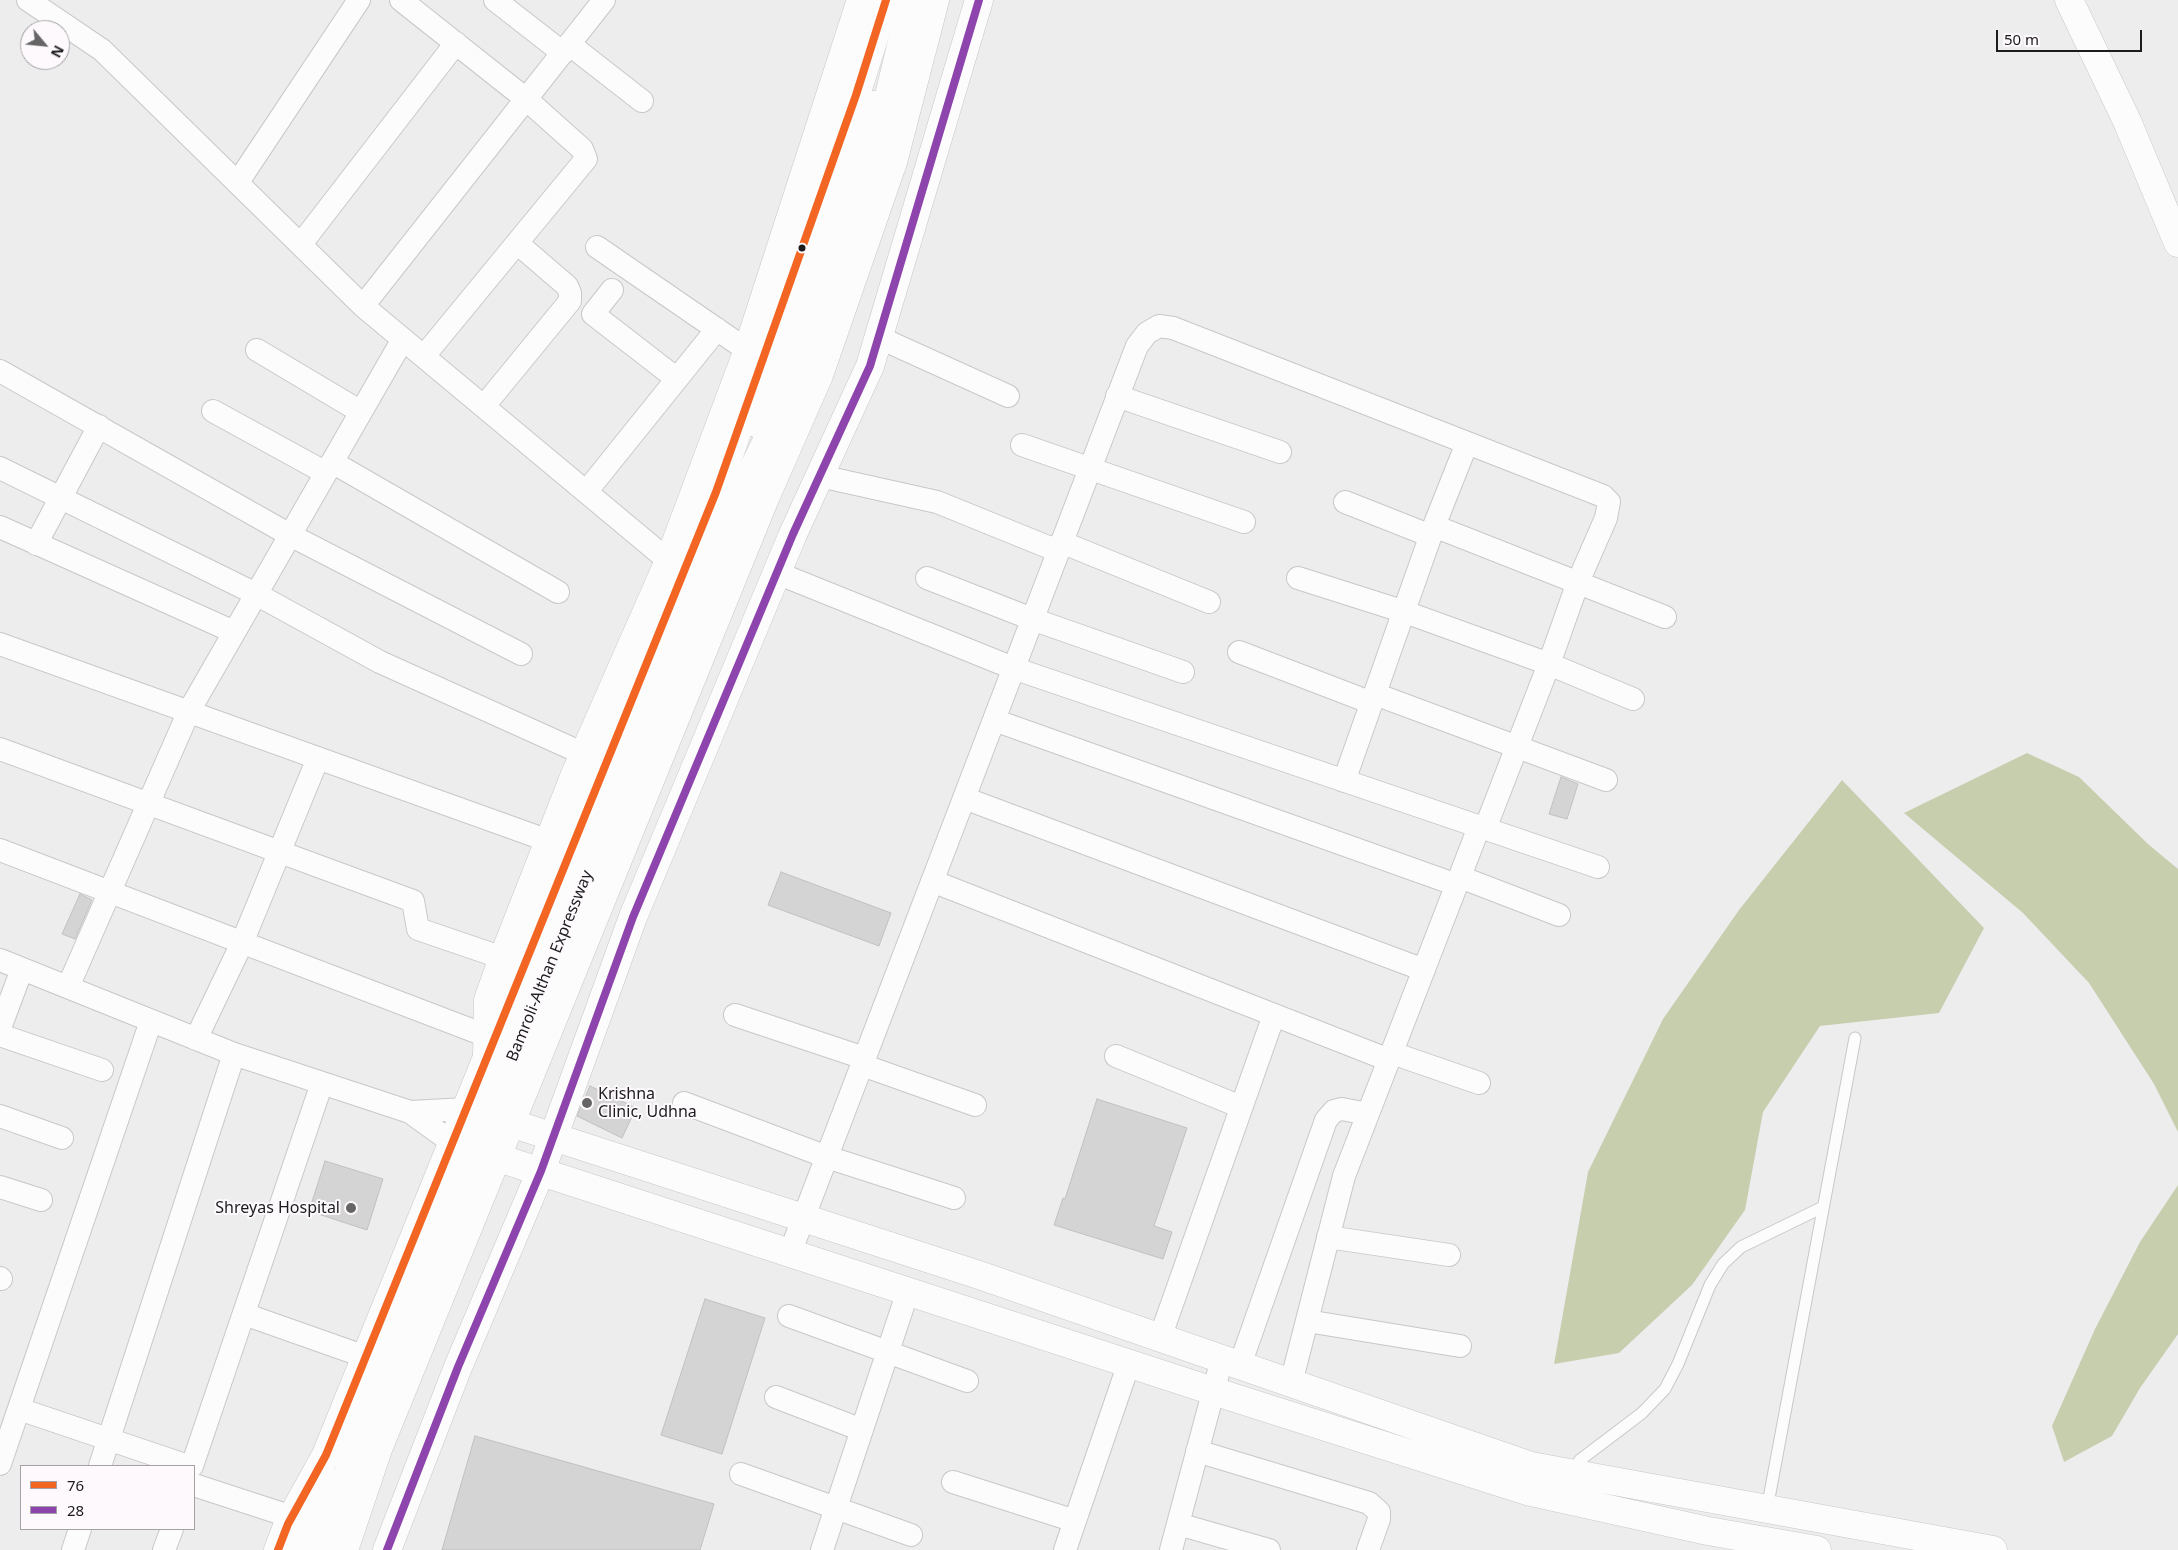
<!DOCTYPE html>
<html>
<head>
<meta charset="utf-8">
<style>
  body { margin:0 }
  #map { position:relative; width:2178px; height:1550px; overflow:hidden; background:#eeedee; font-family:"Noto Sans",sans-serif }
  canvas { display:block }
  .legend { position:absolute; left:20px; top:1465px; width:175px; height:65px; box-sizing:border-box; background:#fdf9fd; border:1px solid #a3a1a3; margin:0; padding:6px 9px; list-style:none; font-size:15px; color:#1d1c1d }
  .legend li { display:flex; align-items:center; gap:10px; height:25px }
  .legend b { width:25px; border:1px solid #a3a1a3 }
  .north { position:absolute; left:20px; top:20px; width:50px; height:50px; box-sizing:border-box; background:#fdf9fd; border:1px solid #a3a1a3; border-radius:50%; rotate:118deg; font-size:14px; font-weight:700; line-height:20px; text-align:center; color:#1d1c1d }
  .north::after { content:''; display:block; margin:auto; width:18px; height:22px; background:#666566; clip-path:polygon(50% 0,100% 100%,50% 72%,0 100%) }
  .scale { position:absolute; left:1996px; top:30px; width:146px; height:22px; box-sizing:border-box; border:2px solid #1d1c1d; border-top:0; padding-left:6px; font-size:15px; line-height:18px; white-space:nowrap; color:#1d1c1d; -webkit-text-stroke:4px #fdf9fd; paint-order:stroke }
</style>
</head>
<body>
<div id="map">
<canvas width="2178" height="1550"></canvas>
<ul class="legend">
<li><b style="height:6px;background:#f26522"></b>76</li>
<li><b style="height:6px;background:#8e44ad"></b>28</li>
</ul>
<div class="north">N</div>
<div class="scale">50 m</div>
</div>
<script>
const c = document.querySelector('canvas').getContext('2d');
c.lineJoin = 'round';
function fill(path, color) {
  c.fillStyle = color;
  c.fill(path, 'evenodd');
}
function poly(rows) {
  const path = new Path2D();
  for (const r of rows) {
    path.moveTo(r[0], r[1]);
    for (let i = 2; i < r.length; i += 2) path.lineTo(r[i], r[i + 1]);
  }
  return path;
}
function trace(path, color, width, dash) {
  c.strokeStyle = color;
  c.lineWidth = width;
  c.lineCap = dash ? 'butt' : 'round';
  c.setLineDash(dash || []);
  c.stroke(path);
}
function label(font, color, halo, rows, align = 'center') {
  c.font = font + ' "Noto Sans",sans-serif';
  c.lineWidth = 4;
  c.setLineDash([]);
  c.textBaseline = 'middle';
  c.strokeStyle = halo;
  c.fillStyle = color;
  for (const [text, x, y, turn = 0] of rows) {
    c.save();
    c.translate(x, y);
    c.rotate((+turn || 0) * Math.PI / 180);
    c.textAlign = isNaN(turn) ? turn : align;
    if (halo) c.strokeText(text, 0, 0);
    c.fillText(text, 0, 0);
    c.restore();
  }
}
fill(poly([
  [2027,753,2079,777,2148,844,2178,869,2178,1132,2154,1084,2089,983,2023,913,1904,813],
  [1842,780,1984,928,1939,1013,1820,1026,1763,1112,1745,1210,1692,1285,1619,1353,1554,1364,1588,1172,1663,1019,1739,910],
  [2178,1185,2178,1334,2140,1388,2112,1436,2064,1462,2052,1426,2095,1329,2140,1242]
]), '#c7ceae');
const building = poly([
  [1561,777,1578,784,1567,819,1549,814,1561,777],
  [781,872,891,913,879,946,768,905,781,872],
  [80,894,92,900,75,939,62,934,80,894],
  [590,1086,636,1108,622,1138,577,1116,590,1086],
  [1097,1099,1187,1128,1154,1226,1172,1232,1163,1259,1054,1225,1063,1198,1065,1199,1097,1099],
  [325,1161,383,1179,367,1230,309,1211,325,1161],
  [705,1299,765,1318,722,1454,661,1435,705,1299],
  [475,1436,714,1504,700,1550,442,1550,475,1436]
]);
fill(building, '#d5d4d5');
trace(building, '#c1c0c1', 1);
const service = poly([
  [1571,1473,1580,1460,1642,1413,1665,1389,1678,1364,1710,1285,1723,1264,1741,1247,1823,1207],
  [1767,1509,1855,1038]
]);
const minor = poly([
  [28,0,102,50,363,306,669,561],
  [401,0,526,99,582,149,586,159,424,356],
  [495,0,563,53],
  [569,44,642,101],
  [238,182,359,0],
  [301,244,456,43],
  [597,247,747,350],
  [612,290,593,314,677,379],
  [363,306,604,0],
  [880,338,1008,396],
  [257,350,361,412],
  [0,371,290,535,521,654],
  [1117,396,1280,452],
  [484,406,570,301,570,293,567,286,517,243],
  [213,411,326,473],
  [1022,445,1244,522],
  [332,462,558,592],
  [0,468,256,594,380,662,584,754],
  [820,476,937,502,1058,551],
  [586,492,717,329],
  [1345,502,1431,536],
  [1434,526,1665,617],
  [0,527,234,632],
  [1061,542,1209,602],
  [36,544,99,426],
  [777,573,1013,668,1598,867],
  [927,578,1032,619,1183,672],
  [1298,578,1405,612,1549,664,1633,699],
  [0,644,549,841],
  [1239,652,1372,703],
  [1375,694,1606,780],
  [994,720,1457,885],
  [0,749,413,901,418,929,503,958],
  [1344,781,1434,526,1467,443],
  [964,798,1424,970],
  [0,850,487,1036],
  [1460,877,1559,915],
  [932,881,1389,1060],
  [0,960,234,1054,410,1112,453,1143],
  [68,987,189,711,403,339],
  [735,1015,864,1058],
  [0,1028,22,969],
  [0,1035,102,1070],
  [196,1039,242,943,318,758],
  [1392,1053,1479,1083],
  [1116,1056,1241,1107],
  [862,1065,975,1105],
  [684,1103,827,1157,954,1198],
  [410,1112,467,1109],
  [0,1116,62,1138],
  [0,1187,41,1200],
  [1328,1237,1449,1255],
  [790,1253,1137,346,1147,333,1159,326,1173,328,1603,496,1609,502,1606,518,1578,582,1549,664,1485,829],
  [0,1278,1,1279],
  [244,1314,366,1357],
  [789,1316,967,1381],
  [1307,1321,1460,1346],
  [1160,1338,1274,1015],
  [1240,1365,1326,1120,1334,1111,1342,1109,1368,1114],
  [1291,1383,1344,1176,1479,827],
  [776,1397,862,1430],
  [19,1409,188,1466],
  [1197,1451,1369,1503,1379,1512,1379,1519,1368,1550],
  [0,1464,151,1021],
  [100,1466,234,1054],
  [192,1466,322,1083],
  [741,1474,911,1535],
  [953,1482,1075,1521],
  [194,1485,292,1517],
  [1178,1524,1269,1550],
  [73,1550,80,1529],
  [164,1550,172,1529],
  [822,1550,908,1291],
  [1065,1550,1129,1363],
  [1171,1550,1222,1359]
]);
const tertiary = poly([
  [2069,0,2127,121,2178,243],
  [487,1057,488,1000,503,958,574,777,669,561,745,358,861,0],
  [489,1116,979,1275,1531,1466,1993,1550],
  [474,1150,1213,1391,1527,1491,1708,1531,1817,1550],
  [387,1550,458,1367,541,1171,633,917,793,534,870,366,979,0]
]);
const secondary = poly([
  [760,425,776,368,856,146,873,105],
  [297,1550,333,1483],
  [326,1550,358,1439,742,492,799,374,875,154,912,0]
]);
const primary = poly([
  [278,1550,288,1524,326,1455,716,492,856,95,886,0],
  [344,1550,378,1449,765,498,819,375,893,162,935,0]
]);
trace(service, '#c9c7c8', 13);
trace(minor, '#c9c7c8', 24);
trace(tertiary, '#c9c7c8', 29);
trace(secondary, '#c9c7c8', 29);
trace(primary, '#c9c7c8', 29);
trace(service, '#fcfcfc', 11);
trace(minor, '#fcfcfc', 22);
trace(tertiary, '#fcfcfc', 28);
trace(secondary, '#fcfcfc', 28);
trace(primary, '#fcfcfc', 28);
trace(poly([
  [278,1550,288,1524,326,1455,716,492,856,95,886,0]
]), '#f26522', 8);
trace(poly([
  [387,1550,458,1367,541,1171,633,917,793,534,870,366,979,0]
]), '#8e44ad', 8);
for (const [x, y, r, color] of [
  [802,248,4.5,"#1d1c1d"],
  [587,1103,6,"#666566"],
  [351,1208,6,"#666566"]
]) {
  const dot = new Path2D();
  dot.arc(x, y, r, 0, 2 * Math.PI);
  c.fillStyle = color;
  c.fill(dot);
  trace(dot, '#fdf9fd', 2);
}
label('16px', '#1d1c1d', '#fdf9fd', [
  ["Bamroli-Althan Expressway",550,966,-68]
]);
label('16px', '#1d1c1d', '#fdf9fd', [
  ["Krishna",598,1094],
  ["Clinic, Udhna",598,1112],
  ["Shreyas Hospital",340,1208,"right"]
], 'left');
</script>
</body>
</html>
